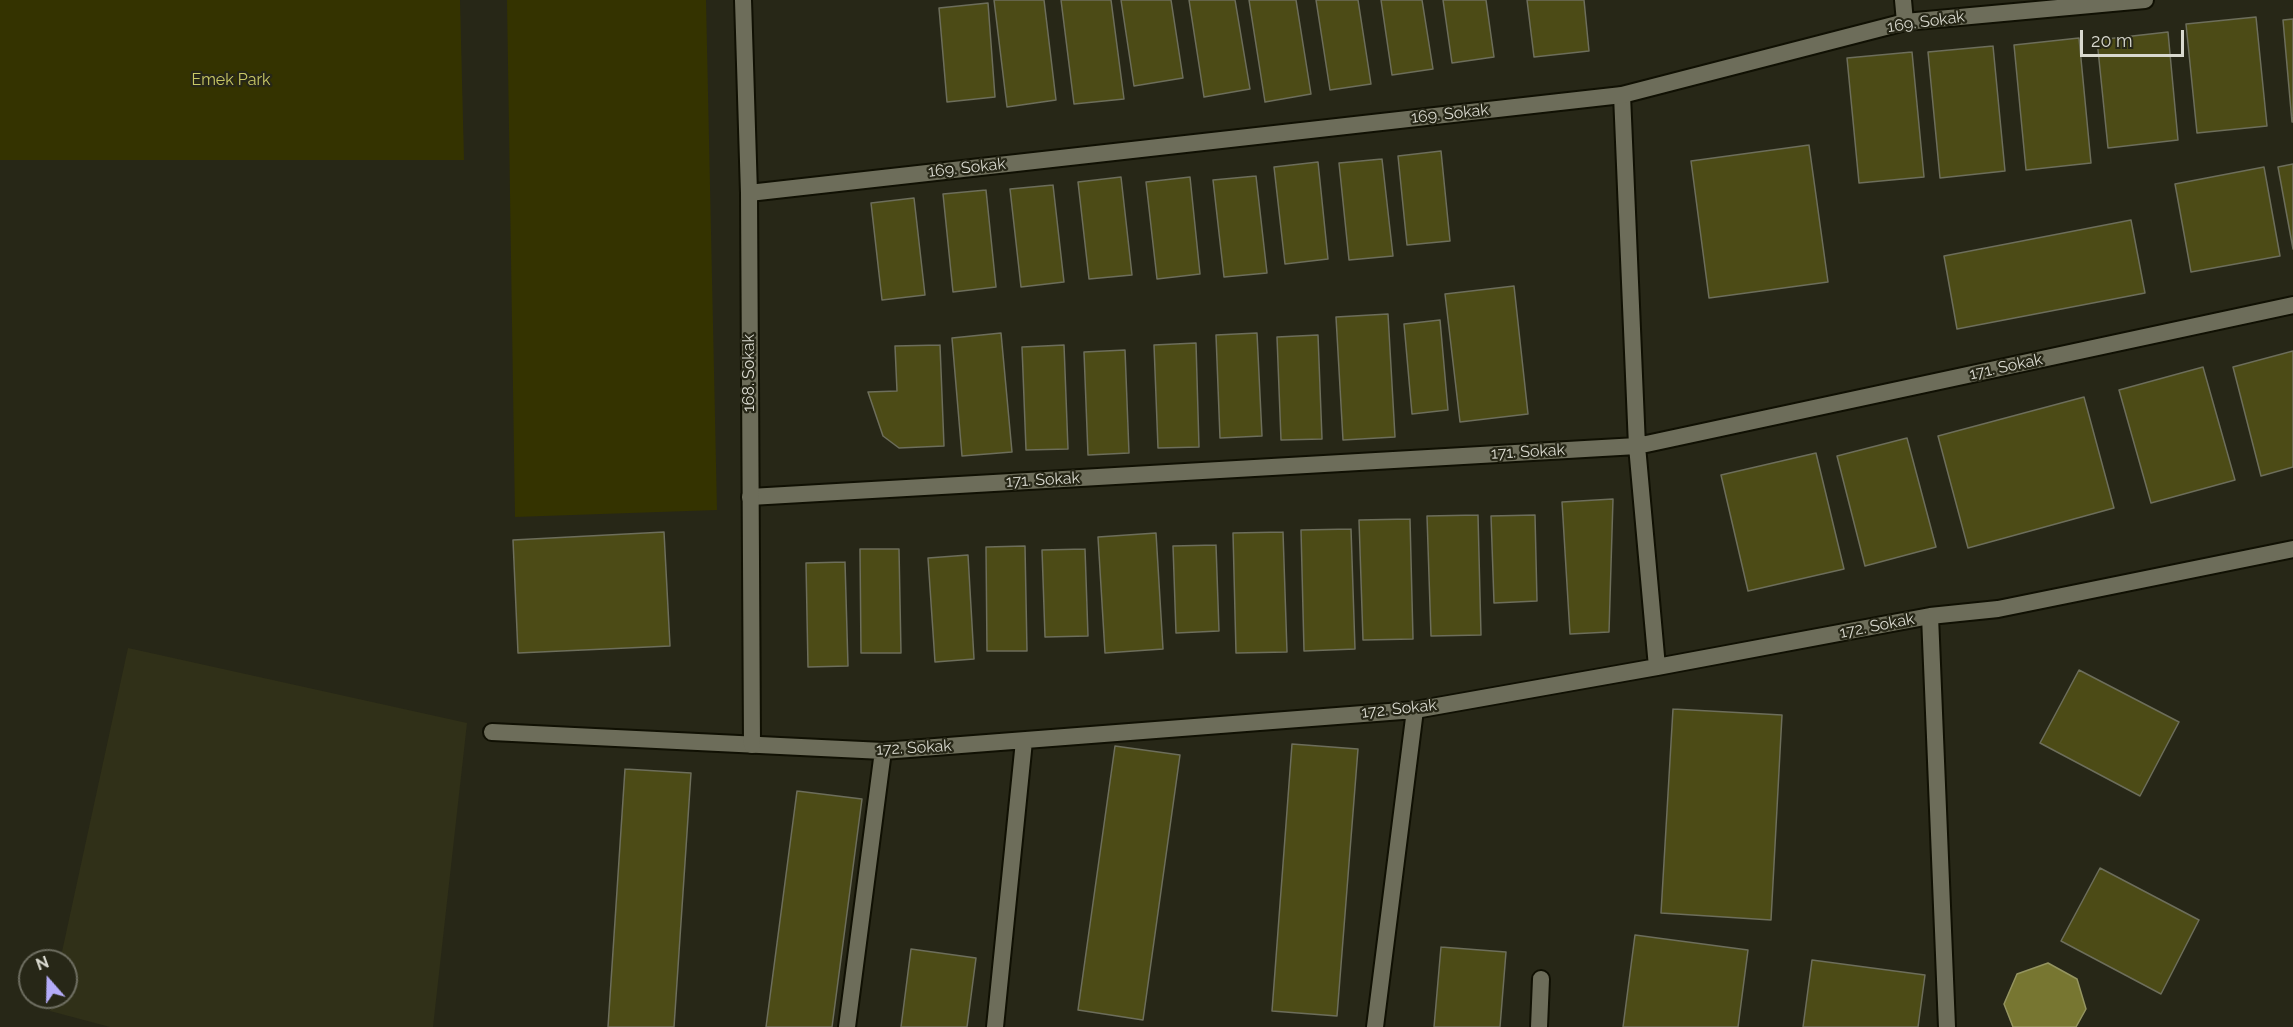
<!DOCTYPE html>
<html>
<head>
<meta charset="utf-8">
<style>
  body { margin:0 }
  #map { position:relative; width:2293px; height:1027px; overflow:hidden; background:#272717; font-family:Raleway,sans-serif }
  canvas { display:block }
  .north { position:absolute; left:18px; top:949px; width:60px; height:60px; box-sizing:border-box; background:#272717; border:2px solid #6e6e61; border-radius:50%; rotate:340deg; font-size:16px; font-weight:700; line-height:24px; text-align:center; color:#d9d9cf }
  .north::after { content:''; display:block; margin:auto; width:21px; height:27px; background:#b4acf9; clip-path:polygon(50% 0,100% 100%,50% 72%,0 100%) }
  .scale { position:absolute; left:2080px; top:30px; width:104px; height:27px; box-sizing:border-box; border:3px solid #d9d9cf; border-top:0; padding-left:8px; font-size:18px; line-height:21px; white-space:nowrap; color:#d9d9cf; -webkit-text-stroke:4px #272717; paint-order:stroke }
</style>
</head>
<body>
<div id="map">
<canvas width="2293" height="1027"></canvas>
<div class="north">N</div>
<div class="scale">20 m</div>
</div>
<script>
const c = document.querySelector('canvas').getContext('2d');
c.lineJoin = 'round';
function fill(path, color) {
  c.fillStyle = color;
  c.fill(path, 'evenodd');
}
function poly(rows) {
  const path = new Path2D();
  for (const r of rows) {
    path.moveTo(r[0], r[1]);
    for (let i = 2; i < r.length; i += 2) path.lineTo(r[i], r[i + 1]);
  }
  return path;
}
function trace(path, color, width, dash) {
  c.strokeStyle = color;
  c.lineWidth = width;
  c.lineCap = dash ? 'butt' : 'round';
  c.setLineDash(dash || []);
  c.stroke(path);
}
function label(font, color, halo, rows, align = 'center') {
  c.font = font + ' Raleway,sans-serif';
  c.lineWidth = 4.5;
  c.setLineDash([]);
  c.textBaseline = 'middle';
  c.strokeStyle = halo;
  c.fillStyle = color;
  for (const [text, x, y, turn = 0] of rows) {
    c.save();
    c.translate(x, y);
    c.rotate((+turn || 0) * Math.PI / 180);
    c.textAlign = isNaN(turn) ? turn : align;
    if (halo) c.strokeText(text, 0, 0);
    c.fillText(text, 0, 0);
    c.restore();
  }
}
fill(poly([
  [128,648,467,723,433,1027,110,1027,50,1011,53,997,66,997,66,961,60,961]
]), '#303018');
fill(poly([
  [0,0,460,0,464,160,0,160],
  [507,0,706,0,717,510,515,517]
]), '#343300');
const water = poly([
  [2048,963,2077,979,2086,1009,2076,1027,2013,1027,2004,1004,2017,974,2048,963]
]);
fill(water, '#777631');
trace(water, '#949460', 1.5);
const building = poly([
  [994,0,1044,0,1056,100,1007,107,994,0],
  [1061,0,1111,0,1124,99,1074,104,1061,0],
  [1121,0,1171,0,1183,78,1134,86,1121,0],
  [1189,0,1235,0,1250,89,1204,97,1189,0],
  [1249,0,1296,0,1311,94,1265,102,1249,0],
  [1316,0,1358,0,1371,84,1330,90,1316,0],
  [1381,0,1422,0,1433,69,1392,75,1381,0],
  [1443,0,1486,0,1494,57,1452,63,1443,0],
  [1527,0,1584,0,1589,51,1534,57,1527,0],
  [988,3,995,97,947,102,939,8,988,3],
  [2256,17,2267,126,2197,133,2186,24,2256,17],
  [2293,19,2293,122,2292,122,2283,20,2293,19],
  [2168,32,2178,140,2108,148,2097,40,2168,32],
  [2079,38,2091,163,2026,170,2014,45,2079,38],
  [1993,46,2005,171,1940,178,1928,52,1993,46],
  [1912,52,1924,177,1859,183,1847,58,1912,52],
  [1809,145,1828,282,1709,298,1691,161,1809,145],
  [1441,151,1450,241,1407,245,1398,156,1441,151],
  [1382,159,1393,256,1349,260,1339,163,1382,159],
  [1318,162,1328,259,1285,264,1274,167,1318,162],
  [2293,164,2293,249,2278,167,2293,164],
  [2264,167,2280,256,2191,272,2175,184,2264,167],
  [1256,176,1267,273,1224,277,1213,180,1256,176],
  [1121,177,1132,275,1089,279,1078,182,1121,177],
  [1190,177,1200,274,1157,279,1146,182,1190,177],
  [1053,185,1064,282,1021,287,1010,189,1053,185],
  [986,190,996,287,953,292,943,194,986,190],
  [914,198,925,295,882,300,871,203,914,198],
  [2131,220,2145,293,1957,329,1944,256,2131,220],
  [1514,286,1528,414,1460,422,1445,294,1514,286],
  [1388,314,1395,437,1343,440,1336,317,1388,314],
  [1440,320,1448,410,1412,414,1404,324,1440,320],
  [1001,333,1012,452,962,456,952,338,1001,333],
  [1257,333,1262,436,1220,438,1216,335,1257,333],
  [1318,335,1322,439,1281,440,1277,337,1318,335],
  [1196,343,1199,447,1158,448,1154,345,1196,343],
  [940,345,944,446,899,448,883,436,868,392,897,391,895,346,940,345],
  [1064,345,1068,449,1026,450,1022,347,1064,345],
  [1125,350,1129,453,1088,455,1084,352,1125,350],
  [2293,351,2293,467,2261,476,2233,367,2293,351],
  [2203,367,2235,480,2151,503,2119,390,2203,367],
  [2084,397,2114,508,1968,548,1938,436,2084,397],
  [1907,438,1936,547,1865,566,1837,456,1907,438],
  [1816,453,1844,569,1748,591,1721,475,1816,453],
  [1613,499,1609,632,1570,634,1562,502,1613,499],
  [1478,515,1481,635,1431,636,1427,516,1478,515],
  [1535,515,1537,601,1494,603,1491,516,1535,515],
  [1410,519,1413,639,1363,640,1359,520,1410,519],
  [1351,529,1355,649,1304,651,1301,530,1351,529],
  [664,532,670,646,518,653,513,540,664,532],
  [1283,532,1287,652,1236,653,1233,533,1283,532],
  [1156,533,1163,649,1105,653,1098,537,1156,533],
  [1216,545,1219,631,1176,633,1173,546,1216,545],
  [1025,546,1027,651,987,651,986,547,1025,546],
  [860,549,899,549,901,653,861,653,860,549],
  [1085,549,1088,636,1045,637,1042,550,1085,549],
  [968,555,974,659,935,662,928,558,968,555],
  [845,562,848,666,808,667,806,563,845,562],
  [2079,670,2179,722,2140,796,2040,743,2079,670],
  [1673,709,1782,715,1771,920,1661,913,1673,709],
  [1292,744,1358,749,1337,1016,1272,1011,1292,744],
  [1115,746,1180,755,1143,1020,1078,1010,1115,746],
  [625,769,691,773,674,1027,608,1027,625,769],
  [797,791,862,799,832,1027,766,1027,797,791],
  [2100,868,2199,920,2161,994,2061,941,2100,868],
  [1635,935,1748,950,1738,1027,1623,1027,1635,935],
  [1441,947,1506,952,1500,1027,1434,1027,1441,947],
  [911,949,976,958,967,1027,901,1027,911,949],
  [1812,960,1925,975,1918,1027,1803,1027,1812,960]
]);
fill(building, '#4c4b16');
trace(building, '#6d6e5b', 1.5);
const minor = poly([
  [1903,0,1905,22],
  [1622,95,1637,446,1657,667],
  [750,497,1637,446,2293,305],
  [1930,616,1947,1027],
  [492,732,883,751,1415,710,1657,667,1930,616,1998,609,2293,549],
  [847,1027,883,751],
  [995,1027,1024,741],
  [1375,1027,1415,710],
  [1539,1027,1541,979]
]);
const tertiary = poly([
  [743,0,749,193,752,745],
  [749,193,1622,95,1905,22,2145,0]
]);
trace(minor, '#101003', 20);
trace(tertiary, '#101003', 20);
trace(minor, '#6d6d5a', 16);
trace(tertiary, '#6d6d5a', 16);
label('16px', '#d9d9cf', '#272717', [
  ["169. Sokak",1926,22,-8],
  ["169. Sokak",1450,114,-6],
  ["169. Sokak",967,168,-6],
  ["171. Sokak",2006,367,-12],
  ["168. Sokak",749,373,-90],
  ["171. Sokak",1528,452,-3],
  ["171. Sokak",1043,480,-3],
  ["172. Sokak",1877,626,-11],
  ["172. Sokak",1399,709,-6],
  ["172. Sokak",914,748,-3]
]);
label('16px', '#c9c866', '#272717', [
  ["Emek Park",231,80]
]);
</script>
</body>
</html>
